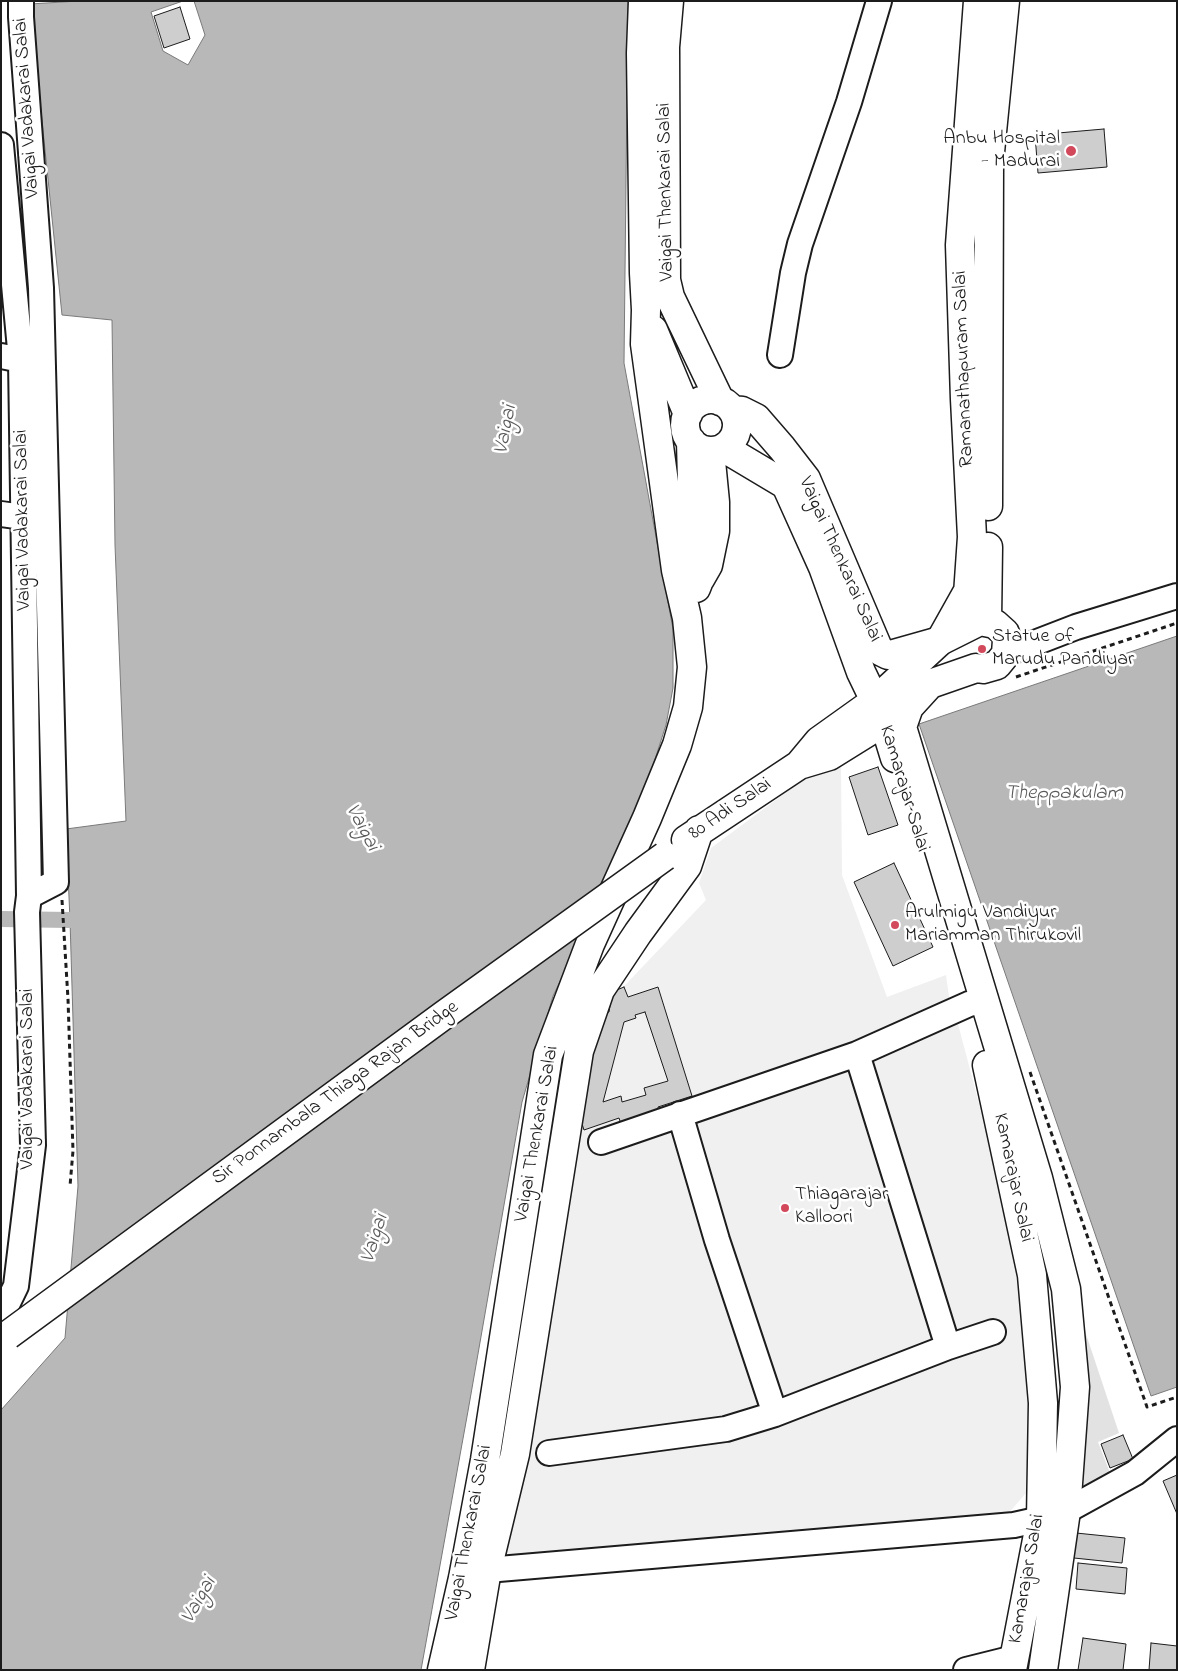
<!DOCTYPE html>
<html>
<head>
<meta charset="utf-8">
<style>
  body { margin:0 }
  #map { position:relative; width:1178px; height:1671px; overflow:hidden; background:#fff; font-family:"Indie Flower",sans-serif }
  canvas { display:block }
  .frame { position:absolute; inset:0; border:2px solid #1c1c1c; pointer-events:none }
</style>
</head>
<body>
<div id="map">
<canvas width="1178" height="1671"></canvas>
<div class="frame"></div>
</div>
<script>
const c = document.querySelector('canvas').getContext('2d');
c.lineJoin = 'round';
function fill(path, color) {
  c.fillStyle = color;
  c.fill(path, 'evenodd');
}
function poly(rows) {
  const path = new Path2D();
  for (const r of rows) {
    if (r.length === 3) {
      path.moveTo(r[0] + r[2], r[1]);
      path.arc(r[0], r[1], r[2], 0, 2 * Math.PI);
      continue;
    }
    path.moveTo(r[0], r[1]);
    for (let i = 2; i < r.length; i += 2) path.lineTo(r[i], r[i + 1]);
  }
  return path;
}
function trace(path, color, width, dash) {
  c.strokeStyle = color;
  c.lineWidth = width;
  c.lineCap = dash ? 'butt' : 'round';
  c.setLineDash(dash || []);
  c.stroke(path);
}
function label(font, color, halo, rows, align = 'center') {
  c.font = font + ' "Indie Flower",sans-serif';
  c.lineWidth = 5;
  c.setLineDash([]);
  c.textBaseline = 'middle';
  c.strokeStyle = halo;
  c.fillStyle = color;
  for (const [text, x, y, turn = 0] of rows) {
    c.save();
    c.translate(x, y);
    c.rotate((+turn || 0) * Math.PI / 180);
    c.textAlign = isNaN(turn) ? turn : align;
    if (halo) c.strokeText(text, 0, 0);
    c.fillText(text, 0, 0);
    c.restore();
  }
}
fill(poly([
  [827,762,841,764,842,875,887,997,946,975,953,1025,958,1024,1028,1289,1033,1375,1031,1491,1025,1494,1009,1513,874,1528,760,1532,493,1565,577,1126,610,1001,706,900,699,883,711,848]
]), '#f0f0f0');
fill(poly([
  [1082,1322,1119,1433,1098,1442,1112,1478,1078,1499]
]), '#e2e2e2');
const water = poly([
  [79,1,183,1,151,12,163,51,188,65,205,35,194,1,628,1,624,363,673,629,673,688,666,725,627,846,553,996,522,1102,468,1411,421,1670,1,1670,1,1410,65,1338,78,1186,70,920,66,829,126,821,115,545,112,320,62,315,30,4,79,1],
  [1177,636,1177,1387,1151,1396,919,724,1177,636]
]);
fill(water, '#b8b8b8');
trace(water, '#7a7a7a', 1);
trace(poly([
  [1,919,70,920,91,917]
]), '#b8b8b8', 16);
const building = poly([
  [180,7,190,39,164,48,154,16,180,7],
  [1104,129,1107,167,1038,173,1035,135,1104,129],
  [878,767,898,825,868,835,849,777,878,767],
  [894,863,933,947,893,966,854,882,894,863],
  [624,987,628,997,658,987,692,1096,658,1107,659,1112,621,1124,619,1118,584,1130,577,1108,601,1015,609,1012,612,992,624,987],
  [645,1012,668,1081,644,1088,646,1095,622,1102,621,1096,603,1102,624,1022,636,1018,635,1015,645,1012],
  [1123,1435,1133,1459,1110,1468,1101,1444,1123,1435],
  [1177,1475,1177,1514,1163,1481,1177,1475],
  [1076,1533,1125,1538,1122,1563,1074,1558,1076,1533],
  [1078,1563,1127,1568,1125,1594,1076,1589,1078,1563],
  [1083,1638,1126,1644,1123,1670,1078,1670,1083,1638],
  [1151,1643,1177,1646,1177,1670,1149,1670,1151,1643]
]);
fill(building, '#cecece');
trace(building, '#1c1c1c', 1);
const minor = poly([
  [21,1,21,17,41,288,56,882,29,896],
  [1,145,21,360,29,896,27,912,33,1145,16,1286,1,1317],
  [780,355,793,273,800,244,849,102,879,1],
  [1,356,21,360],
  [1,514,23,517],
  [1006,654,1076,627,1177,596],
  [857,1054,948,1347],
  [680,1114,717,1240,775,1414],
  [601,1142,857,1054,969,1004,985,1000],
  [549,1453,726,1429,775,1414,948,1347,993,1332],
  [487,1570,1014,1525,1041,1519,1066,1511,1135,1473,1177,1439],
  [966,1670,1014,1658]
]);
const major = poly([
  [669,1,665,47,666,280,670,297,720,401],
  [653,330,688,414],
  [711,425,26],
  [732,410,742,411,756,418,782,448,806,479,878,648,882,652,888,655,894,654,940,641],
  [691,441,694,564,698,583,696,588],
  [724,448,786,485,823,567,861,672,875,701,819,741,799,765],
  [700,579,708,565,715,531,715,502,710,451],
  [686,840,799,765,829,756,903,710],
  [442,1670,463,1578,485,1460,548,1055,590,944,647,818,677,745,688,707,692,667,687,618,676,570,645,344,646,310,644,273,641,53,643,1],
  [470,1670,487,1570,515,1454,579,1051,600,990,638,933,687,866,699,830]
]);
const highway = poly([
  [988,506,989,162,1005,1],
  [967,609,972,537,965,399,960,245,978,1],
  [987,621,988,547],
  [940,641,980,621,995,624,1005,633,1007,640,1006,654,997,665,983,669,976,668,930,684,909,707,902,727,1038,1178,1066,1289,1075,1387,1066,1511,1043,1670],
  [895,758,884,722,875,701,940,641,968,591],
  [987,1065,1032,1275,1043,1403,1041,1519,1012,1670]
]);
trace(minor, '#1c1c1c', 28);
trace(major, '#1c1c1c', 31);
trace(highway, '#1c1c1c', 31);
trace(poly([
  [1016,677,1177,623],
  [62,900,68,999,73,1151,70,1186],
  [1030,1072,1147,1407,1177,1397]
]), '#1c1c1c', 3, [5, 4]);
trace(minor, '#fff', 24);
trace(major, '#fff', 28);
trace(highway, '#fff', 28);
const majorBridge = poly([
  [8,1335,444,1015,665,856]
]);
trace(majorBridge, '#1c1c1c', 31, []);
trace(majorBridge, '#fff', 28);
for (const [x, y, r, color] of [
  [1071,151,6,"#d1495b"],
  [982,649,5,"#d1495b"],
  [895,925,5,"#d1495b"],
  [785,1208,5,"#d1495b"]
]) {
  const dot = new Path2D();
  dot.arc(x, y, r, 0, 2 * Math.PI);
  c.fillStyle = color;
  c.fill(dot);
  trace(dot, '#fff', 2);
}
label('20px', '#1c1c1c', '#fff', [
  ["Vaigai Vadakarai Salai",28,108,-94],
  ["Vaigai Thenkarai Salai",667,192,-91],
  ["Ramanathapuram Salai",965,369,-92],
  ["Vaigai Vadakarai Salai",24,520,-91],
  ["Vaigai Thenkarai Salai",839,560,66],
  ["Kamarajar Salai",903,789,73],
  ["80 Adi Salai",731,810,-34],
  ["Vaigai Vadakarai Salai",29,1079,-90],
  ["Sir Ponnambala Thiaga Rajan Bridge",336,1094,-36],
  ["Vaigai Thenkarai Salai",538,1134,-80],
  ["Kamarajar Salai",1012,1178,78],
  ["Vaigai Thenkarai Salai",470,1533,-79],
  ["Kamarajar Salai",1028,1579,-80]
]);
label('20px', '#1c1c1c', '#fff', [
  ["Anbu Hospital",1060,140,"right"],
  ["- Madurai",1060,163,"right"],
  ["Statue of",992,638],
  ["Marudu Pandiyar",992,661],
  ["Arulmigu Vandiyur",905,914],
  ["Mariamman Thirukovil",905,937],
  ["Thiagarajar",795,1196],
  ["Kalloori",795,1219]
], 'left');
label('italic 21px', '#5a5a5a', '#fff', [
  ["Vaigai",507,430,-79],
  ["Theppakulam",1064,795],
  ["Vaigai",361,828,62],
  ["Vaigai",376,1239,-72],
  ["Vaigai",200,1601,-60]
]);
</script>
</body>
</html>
